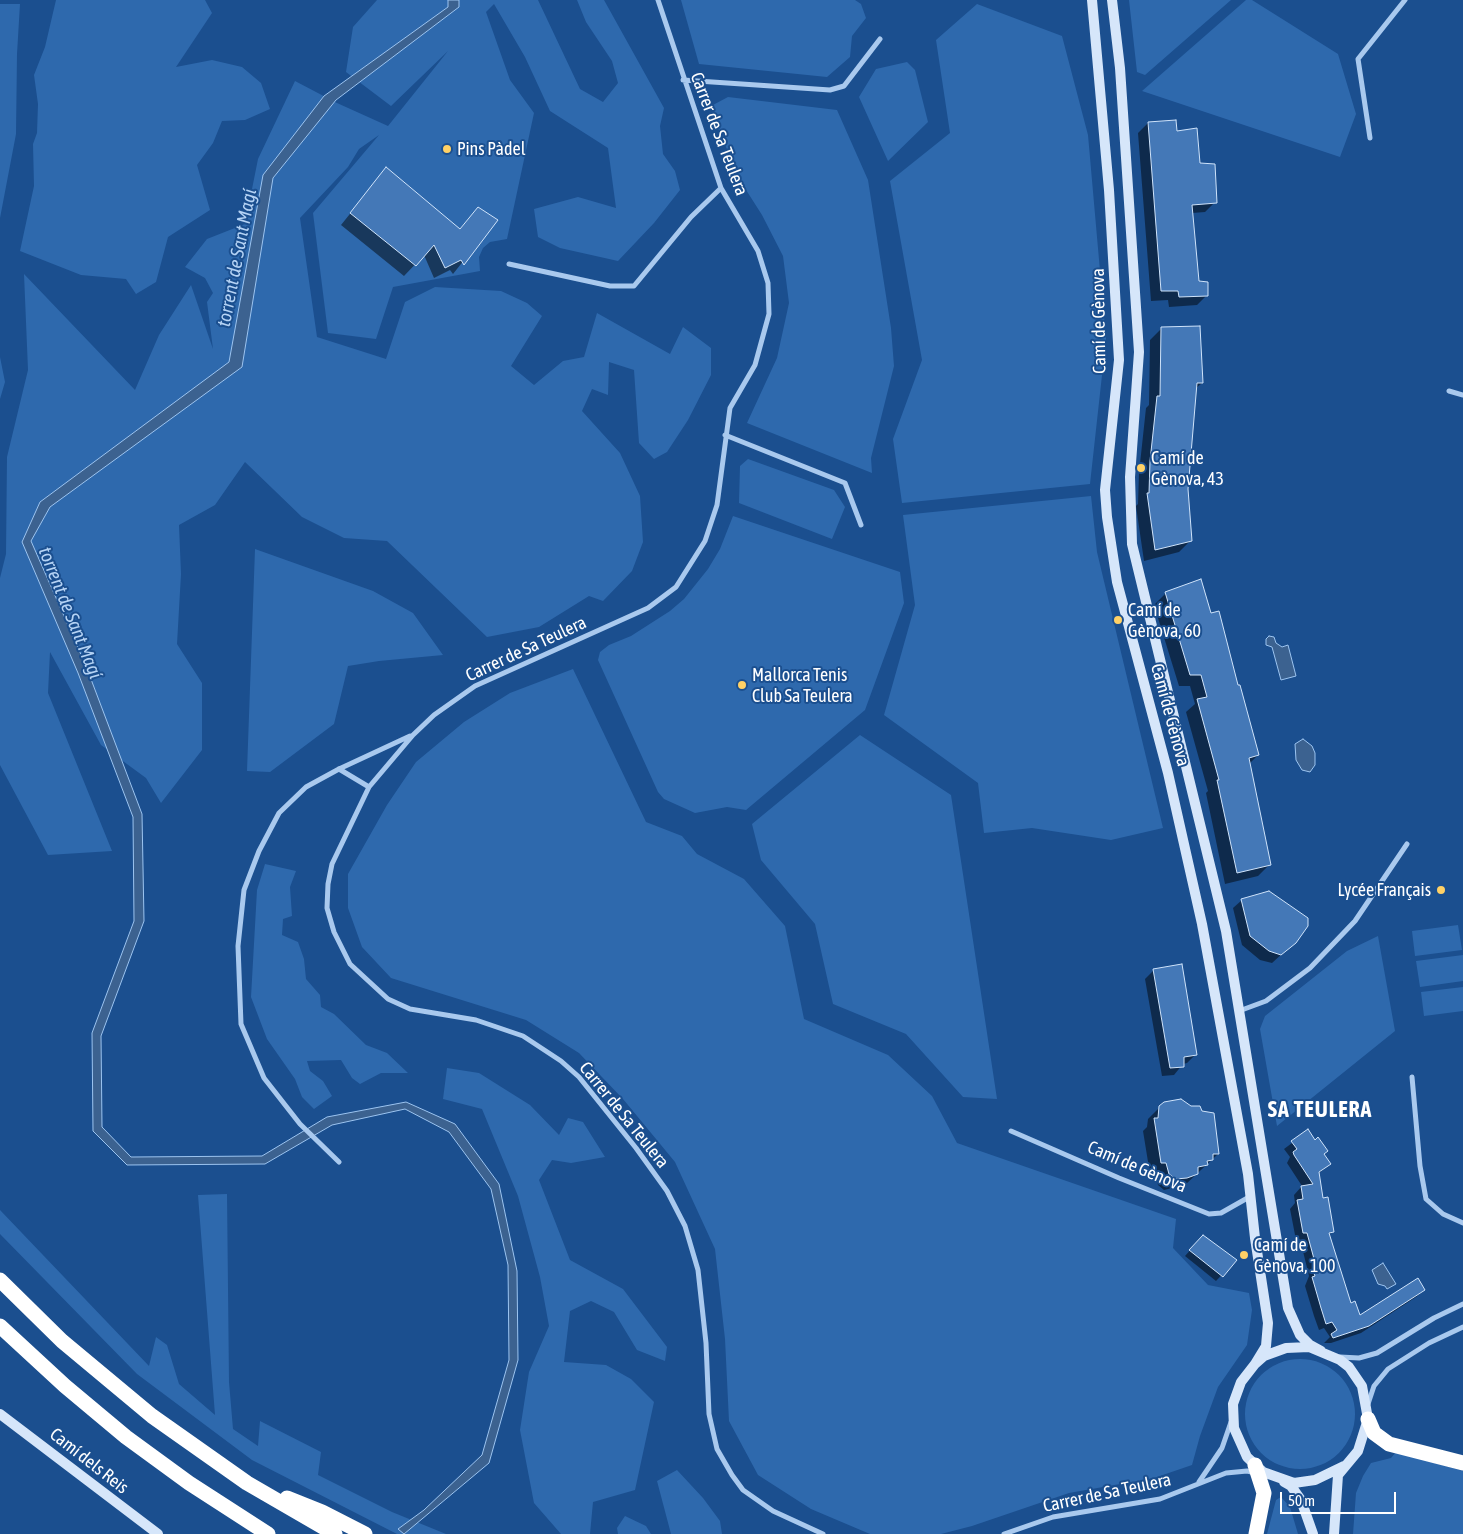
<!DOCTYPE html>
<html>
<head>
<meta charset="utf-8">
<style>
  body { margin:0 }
  #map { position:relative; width:1463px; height:1534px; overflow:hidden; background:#1b4f8f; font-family:"Asap Condensed",sans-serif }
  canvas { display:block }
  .scale { position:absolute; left:1280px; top:1492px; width:116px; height:22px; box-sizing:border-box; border:2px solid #fff; border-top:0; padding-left:6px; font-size:15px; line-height:18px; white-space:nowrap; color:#fff; -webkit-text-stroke:4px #1b4f8f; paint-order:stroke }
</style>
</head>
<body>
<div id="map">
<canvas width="1463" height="1534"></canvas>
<div class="scale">50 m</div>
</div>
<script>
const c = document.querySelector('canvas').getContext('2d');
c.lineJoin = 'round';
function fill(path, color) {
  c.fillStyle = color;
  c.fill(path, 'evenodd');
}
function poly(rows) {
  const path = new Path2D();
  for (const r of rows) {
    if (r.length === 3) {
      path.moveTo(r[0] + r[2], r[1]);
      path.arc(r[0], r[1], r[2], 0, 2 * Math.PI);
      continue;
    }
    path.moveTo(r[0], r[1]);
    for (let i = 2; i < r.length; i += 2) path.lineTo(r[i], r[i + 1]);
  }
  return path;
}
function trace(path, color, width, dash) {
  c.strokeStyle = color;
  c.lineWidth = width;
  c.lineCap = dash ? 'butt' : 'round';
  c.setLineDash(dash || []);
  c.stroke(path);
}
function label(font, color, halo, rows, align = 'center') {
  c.font = font + ' "Asap Condensed",sans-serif';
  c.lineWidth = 4;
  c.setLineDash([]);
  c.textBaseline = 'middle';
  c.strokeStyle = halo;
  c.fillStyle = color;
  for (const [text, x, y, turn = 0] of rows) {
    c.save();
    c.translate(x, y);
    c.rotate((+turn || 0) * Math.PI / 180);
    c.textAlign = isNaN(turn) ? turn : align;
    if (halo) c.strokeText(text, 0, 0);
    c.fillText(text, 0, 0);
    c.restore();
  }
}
fill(poly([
  [56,0,205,0,212,13,176,67,212,60,242,67,261,83,270,109,245,120,222,121,213,143,197,165,210,210,168,237,156,282,136,294,126,279,81,275,20,251,34,186,33,144,37,133,38,104,34,75,45,47],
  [377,0,538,0,580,89,603,102,618,83,612,61,586,22,577,0,604,0,664,108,660,126,663,154,675,171,680,190,654,223,618,261,560,248,538,237,534,209,578,197,616,208,608,148,550,111,525,57,494,4,486,12,510,80,534,113,507,239,490,242,483,248,479,257,480,271,393,287,376,339,328,333,313,213,379,135,359,149,348,167,300,218,317,337,386,359,405,302,435,287,501,291,527,303,542,316,511,366,534,385,563,361,584,357,597,313,670,354,683,327,711,348,711,375,688,420,667,452,654,459,639,443,634,370,609,362,608,395,592,389,582,411,620,453,640,496,643,542,632,571,603,601,589,596,539,627,487,637,387,541,344,538,302,517,245,462,215,505,179,525,181,574,177,644,202,683,202,750,161,803,146,778,101,745,50,652,48,693,112,851,48,855,0,765,0,578,6,554,7,457,28,370,24,274,135,390,159,335,191,285,213,349,207,302,213,293,205,278,185,267,207,239,245,224,258,159,295,81,337,103,388,126,448,51,391,106,346,72,353,27],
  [681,0,855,0,861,4,866,18,852,36,850,57,827,77,699,64],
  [1129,0,1231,0,1145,75,1137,72],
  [1246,0,1252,0,1338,54,1356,114,1340,157,1142,91],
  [0,4,20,4,17,54,16,134,0,218],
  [977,4,1062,36,1088,135,1106,339,1090,484,902,503,893,439,922,360,890,181,950,133,936,40],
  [907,62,915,70,928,122,888,161,859,97,876,69],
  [728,97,837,110,868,180,891,328,894,366,871,458,872,473,747,423,777,358,789,303,783,256,762,215,741,182,714,119,713,105],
  [0,357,5,382,0,399],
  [748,459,834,490,845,507,832,539,739,503,740,466],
  [1091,496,1097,552,1163,828,1111,840,1032,828,984,833,978,783,884,715,915,605,903,515],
  [733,516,900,572,904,603,865,710,746,810,727,807,695,813,664,799,658,792,598,660,600,652,609,645,631,636,670,611,684,599,708,569,720,549],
  [255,549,373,591,413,613,443,655,379,661,348,666,334,724,270,772,247,771],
  [573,669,646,822,682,836,697,854,744,879,785,926,804,1019,888,1055,932,1096,957,1143,1176,1219,1173,1248,1208,1285,1249,1293,1252,1310,1247,1345,1218,1387,1200,1436,1192,1465,1154,1478,1069,1493,972,1526,941,1534,870,1534,811,1509,758,1475,729,1421,725,1339,715,1249,675,1162,623,1099,579,1053,526,1020,391,978,362,947,348,908,348,874,387,805,416,762,464,722,510,693],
  [860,735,951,795,997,1099,963,1097,906,1034,833,1004,815,924,761,860,752,824],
  [265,864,296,871,290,887,292,916,283,919,282,935,298,942,304,959,306,979,320,995,321,1007,334,1014,366,1045,387,1053,408,1073,381,1073,360,1084,352,1078,341,1060,307,1061,310,1071,323,1081,332,1096,314,1109,302,1097,295,1079,267,1039,251,997,257,890],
  [1458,925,1462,950,1415,956,1412,931],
  [1378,936,1395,1031,1277,1126,1260,1029,1265,1016,1347,951],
  [1463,955,1463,981,1420,987,1416,961],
  [1463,987,1463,1011,1424,1016,1421,992],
  [447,1068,479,1073,530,1105,559,1135,568,1118,583,1122,605,1157,571,1163,552,1160,539,1180,570,1260,623,1289,667,1347,665,1361,637,1350,614,1312,591,1301,570,1311,564,1362,606,1365,631,1379,654,1402,635,1490,593,1502,590,1534,561,1534,534,1503,520,1430,529,1372,549,1326,540,1277,518,1196,482,1109,443,1099],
  [227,1194,229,1382,233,1429,258,1446,260,1421,321,1452,318,1475,392,1512,446,1534,397,1534,252,1460,137,1374,0,1234,0,1210,149,1366,156,1337,167,1345,179,1384,215,1415,198,1195],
  [1300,1414,55],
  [1396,1452,1463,1471,1463,1534,1353,1534,1356,1493,1363,1476,1371,1463,1391,1458],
  [677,1470,703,1498,720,1521,722,1534,671,1534,657,1481],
  [1281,1497,1290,1507,1298,1534,1267,1534,1276,1500],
  [625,1516,646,1526,651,1534,618,1534,617,1528]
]), '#2e69ad');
const water = poly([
  [448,0,459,0,459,7,336,100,273,178,242,367,50,507,31,541,86,666,142,814,144,921,101,1036,102,1127,131,1157,262,1156,327,1117,406,1102,455,1124,499,1184,517,1271,518,1360,489,1463,404,1534,398,1529,424,1510,482,1455,509,1360,508,1265,491,1189,449,1132,405,1109,332,1125,265,1164,127,1165,93,1131,92,1033,134,921,133,817,78,673,22,542,40,502,229,362,263,175,324,96,448,7,448,0],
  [1269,636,1274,637,1276,643,1282,647,1288,645,1296,676,1281,680,1272,647,1266,645,1266,639,1269,636],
  [1303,739,1312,746,1315,753,1315,765,1310,772,1302,770,1296,760,1295,744,1303,739],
  [1383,1263,1396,1284,1387,1289,1385,1286,1378,1284,1372,1270,1383,1263]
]);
fill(water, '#3c6290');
trace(water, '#9cc4f0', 1);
fill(poly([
  [1148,123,1176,133,1199,165,1215,202,1205,212,1192,213,1197,282,1207,295,1197,305,1169,307,1168,300,1151,301,1138,133],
  [386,169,459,230,478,208,496,220,453,274,450,270,434,278,424,255,404,276,341,225],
  [1161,329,1202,383,1195,389,1187,489,1191,540,1179,552,1144,561,1136,506,1138,504,1139,473,1146,408,1149,405,1150,340],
  [1166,593,1210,615,1237,687,1258,755,1249,764,1270,864,1258,876,1225,884,1206,793,1208,791,1186,712,1195,704,1190,686,1179,686,1154,605],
  [1242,900,1295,942,1272,963,1260,960,1242,945,1233,908],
  [1181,966,1196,1054,1187,1063,1183,1064,1174,1075,1162,1076,1145,979,1153,971],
  [1164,1103,1218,1154,1185,1185,1164,1190,1158,1185,1155,1174,1150,1174,1143,1131,1147,1127,1148,1119],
  [1308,1131,1329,1164,1318,1174,1322,1199,1333,1231,1328,1236,1351,1304,1359,1317,1424,1290,1416,1297,1361,1333,1331,1343,1324,1343,1330,1337,1324,1328,1319,1330,1314,1316,1305,1286,1309,1276,1300,1239,1296,1240,1290,1209,1295,1203,1294,1195,1302,1186,1287,1163,1290,1157,1284,1149],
  [1203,1236,1235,1261,1216,1281,1185,1256]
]), '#0007');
const building = poly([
  [1176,120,1177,131,1197,128,1200,163,1215,164,1217,203,1192,205,1199,281,1208,282,1208,296,1179,297,1178,291,1161,291,1148,122,1176,120],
  [386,167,460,229,478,207,498,220,464,265,461,260,445,268,434,245,416,266,350,213,386,167],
  [1200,326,1203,383,1197,383,1188,489,1192,541,1155,550,1147,493,1149,493,1150,461,1157,396,1160,396,1161,327,1200,326],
  [1201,579,1211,613,1219,611,1238,685,1240,685,1259,755,1249,758,1271,865,1237,873,1217,780,1219,780,1197,699,1207,697,1201,675,1190,675,1165,592,1201,579],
  [1269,891,1308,918,1308,926,1296,943,1281,955,1269,951,1250,936,1241,899,1269,891],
  [1182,964,1197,1055,1184,1057,1184,1067,1170,1068,1153,969,1182,964],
  [1181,1099,1191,1106,1200,1106,1202,1111,1214,1113,1219,1154,1213,1154,1213,1160,1207,1161,1208,1165,1198,1167,1198,1174,1187,1178,1176,1179,1169,1174,1166,1163,1161,1163,1154,1118,1158,1118,1159,1106,1164,1102,1181,1099],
  [1308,1129,1315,1140,1318,1137,1328,1151,1324,1154,1331,1164,1319,1172,1323,1198,1328,1197,1334,1232,1329,1233,1351,1303,1355,1301,1360,1315,1418,1278,1425,1290,1369,1326,1333,1338,1331,1334,1337,1330,1332,1322,1326,1324,1321,1308,1312,1277,1315,1276,1313,1271,1317,1270,1307,1233,1303,1233,1297,1200,1303,1199,1301,1186,1313,1184,1294,1155,1293,1152,1297,1149,1291,1141,1308,1129],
  [1203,1235,1237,1260,1223,1277,1189,1250,1203,1235]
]);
fill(building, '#4478b7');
trace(building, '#cfe3fa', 1);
trace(poly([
  [658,0,721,188,758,251,768,283,769,314,755,365,730,408,717,505,705,541,676,587,648,608,475,686,434,715,413,735,369,787,332,864,328,884,327,908,334,932,350,964,388,999,410,1009,476,1020,523,1036,561,1061,579,1077,636,1148,667,1191,685,1226,698,1270,706,1343,709,1414,717,1449,732,1475,743,1490,773,1511,823,1534],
  [683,80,830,90,844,86,880,39],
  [1370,138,1358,59,1405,0],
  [509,264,610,286,634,286,691,217,721,188],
  [1449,391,1463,395],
  [725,435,845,483,861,525],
  [339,769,369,787],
  [1239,1011,1266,1001,1310,968,1355,921,1407,844],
  [1412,1077,1420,1166,1426,1199,1443,1214,1463,1223],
  [1011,1131,1119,1178,1209,1214,1221,1213,1251,1196],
  [339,1162,300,1124,264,1078,241,1024,238,946,244,890,259,851,279,813,306,787,339,769,410,736],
  [1340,1357,1359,1358,1377,1353,1434,1318,1463,1304],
  [1368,1404,1374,1386,1388,1369,1429,1343,1463,1327],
  [1199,1482,1222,1448,1231,1422],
  [1004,1534,1053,1517,1160,1499,1226,1473,1247,1471,1256,1473]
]), '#a9c9ee', 5);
trace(poly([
  [1092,0,1109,190,1119,360,1105,490,1107,517,1117,582,1168,773,1202,924,1248,1174,1255,1238,1268,1323,1266,1346,1255,1364],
  [1112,0,1120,68,1139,352,1130,477,1132,544,1226,931,1288,1308,1300,1335,1310,1345,1321,1351],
  [0,1414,158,1534],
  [1284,1482,1291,1486,1301,1500,1313,1534],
  [1334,1534,1338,1475,1358,1451,1368,1419,1362,1386,1349,1367,1340,1360,1309,1347,1286,1348,1264,1356,1255,1364,1241,1382,1233,1404,1234,1428,1247,1457,1263,1472,1294,1483,1315,1480,1344,1466]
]), '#d6e6fa', 10);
trace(poly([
  [0,1280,62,1341,152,1416,247,1483,335,1534],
  [0,1326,65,1386,126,1437,189,1483,268,1534],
  [1368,1419,1374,1433,1389,1444,1463,1463],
  [1255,1465,1264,1493,1256,1534],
  [287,1498,322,1512,365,1534]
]), '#fff', 15);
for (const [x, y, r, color] of [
  [447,149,5,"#ffd166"],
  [1141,468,5,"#ffd166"],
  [1118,620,5,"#ffd166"],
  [742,685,5,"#ffd166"],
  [1441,890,5,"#ffd166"],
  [1244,1255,5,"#ffd166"]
]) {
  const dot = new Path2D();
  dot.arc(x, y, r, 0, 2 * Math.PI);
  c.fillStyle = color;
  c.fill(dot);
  trace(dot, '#1b4f8f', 2);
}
label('18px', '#fff', '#1b4f8f', [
  ["Carrer de Sa Teulera",719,134,69],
  ["Camí de Gènova",1099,321,-91],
  ["Carrer de Sa Teulera",526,649,-25],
  ["Camí de Gènova",1170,715,75],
  ["Carrer de Sa Teulera",624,1115,51],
  ["Camí de Gènova",1137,1167,23],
  ["Camí dels Reis",89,1461,38],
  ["Carrer de Sa Teulera",1107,1493,-12]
]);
label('18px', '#fff', '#1b4f8f', [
  ["Pins Pàdel",457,149],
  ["Camí de",1151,458],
  ["Gènova, 43",1151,479],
  ["Camí de",1128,610],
  ["Gènova, 60",1128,631],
  ["Mallorca Tenis",752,675],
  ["Club Sa Teulera",752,696],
  ["Lycée Français",1431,890,"right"],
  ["Camí de",1254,1245],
  ["Gènova, 100",1254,1266]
], 'left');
label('italic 19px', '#b5d3f5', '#1b4f8f', [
  ["torrent de Sant Magí",237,258,-79],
  ["torrent de Sant Magí",70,613,68]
]);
c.letterSpacing = '1px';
label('bold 22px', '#fff', '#1b4f8f', [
  ["SA TEULERA",1320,1110]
]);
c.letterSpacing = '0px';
</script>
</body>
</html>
